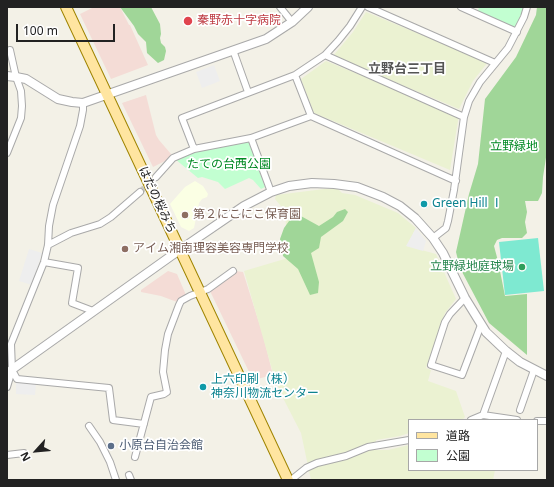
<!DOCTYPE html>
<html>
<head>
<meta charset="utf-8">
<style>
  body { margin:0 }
  #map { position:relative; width:554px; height:487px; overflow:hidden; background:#f3f1e7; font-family:"Noto Sans","Noto Sans JP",sans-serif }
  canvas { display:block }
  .frame { position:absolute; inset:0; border:8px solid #222; pointer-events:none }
  .legend { position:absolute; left:408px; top:419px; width:130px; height:52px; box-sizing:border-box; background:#fff; border:1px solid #a7a7a7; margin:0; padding:5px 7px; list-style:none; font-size:12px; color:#222 }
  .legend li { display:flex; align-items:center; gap:8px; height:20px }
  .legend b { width:20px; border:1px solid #a7a7a7 }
  .north { position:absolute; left:16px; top:431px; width:40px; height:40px; -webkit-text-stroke:3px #fff; paint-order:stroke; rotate:243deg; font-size:11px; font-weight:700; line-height:16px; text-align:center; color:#222 }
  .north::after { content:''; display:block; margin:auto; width:14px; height:18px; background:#222; clip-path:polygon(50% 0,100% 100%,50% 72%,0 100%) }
  .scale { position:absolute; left:16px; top:24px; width:99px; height:18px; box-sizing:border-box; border:2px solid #222; border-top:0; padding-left:5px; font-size:12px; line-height:14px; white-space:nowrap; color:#222; -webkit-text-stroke:3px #fff; paint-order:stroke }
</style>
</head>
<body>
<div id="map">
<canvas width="554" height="487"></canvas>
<div class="frame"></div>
<ul class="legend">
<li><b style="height:5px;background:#ffe5a0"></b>道路</li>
<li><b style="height:11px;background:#c2ffd1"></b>公園</li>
</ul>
<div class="north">N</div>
<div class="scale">100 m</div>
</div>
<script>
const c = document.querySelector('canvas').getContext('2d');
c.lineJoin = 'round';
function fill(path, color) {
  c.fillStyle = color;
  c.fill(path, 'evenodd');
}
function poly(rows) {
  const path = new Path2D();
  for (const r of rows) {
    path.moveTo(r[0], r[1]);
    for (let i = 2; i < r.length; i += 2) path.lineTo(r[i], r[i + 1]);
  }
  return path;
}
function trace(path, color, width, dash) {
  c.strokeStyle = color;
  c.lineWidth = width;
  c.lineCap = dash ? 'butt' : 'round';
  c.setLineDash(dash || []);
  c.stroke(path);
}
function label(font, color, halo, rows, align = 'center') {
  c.font = font + ' "Noto Sans","Noto Sans JP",sans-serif';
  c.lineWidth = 3.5;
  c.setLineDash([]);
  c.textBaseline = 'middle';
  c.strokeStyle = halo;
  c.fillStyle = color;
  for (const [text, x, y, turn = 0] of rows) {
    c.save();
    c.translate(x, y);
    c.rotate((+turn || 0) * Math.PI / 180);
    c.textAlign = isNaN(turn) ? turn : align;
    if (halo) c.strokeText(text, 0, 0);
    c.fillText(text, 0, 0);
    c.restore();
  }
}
fill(poly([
  [94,7,120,7,129,25,130,25,148,65,111,79,80,14],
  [146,95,156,135,159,140,171,154,167,160,153,167,122,103],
  [168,271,177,274,186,295,181,297,177,302,161,296,141,292,141,290],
  [235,271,243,272,263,335,273,375,253,380,210,291,225,281]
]), '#f4dcd6');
fill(poly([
  [195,181,203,186,208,194,207,197,202,199,199,203,194,228,189,231,181,227,170,204,185,187]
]), '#fbffe4');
fill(poly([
  [366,12,488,62,473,81,459,109,333,56,353,32],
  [326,61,459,115,450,170,314,113,301,79],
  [324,189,338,189,342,193,355,195,398,213,416,228,407,246,436,254,456,299,445,313,426,368,431,370,428,381,456,391,465,417,462,420,409,420,409,433,400,436,376,440,376,450,388,450,409,445,409,470,495,470,493,480,311,480,301,433,283,398,273,373,244,271,288,258,285,211,275,199,276,195]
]), '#ebf2d2');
fill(poly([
  [120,7,151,7,160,24,161,34,160,38,161,43,165,47,166,51,164,60,158,63,147,53,146,42,138,34,134,26],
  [537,7,547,7,547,151,543,177,542,193,538,201,525,201,527,212,525,222,527,233,522,238,502,238,497,240,494,246,498,261,505,296,527,294,527,355,489,323,460,268,456,252,469,194,478,164,485,99,516,57,536,15],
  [345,209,348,212,343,221,321,237,319,248,311,253,319,282,318,293,310,295,298,269,283,256,280,239,284,228,292,217,299,215,319,226,333,217,337,212]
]), '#a0d698');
fill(poly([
  [479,7,524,7,518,23,515,28,480,12,478,11],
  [247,141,249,143,265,187,261,189,253,180,249,178,225,189,218,182,202,177,198,178,175,159,194,152]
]), '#c2ffd1');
fill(poly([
  [538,238,544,291,505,295,499,242]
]), '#7ee9d1');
fill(poly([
  [214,65,220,81,202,88,196,72],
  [416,228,426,241,423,251,406,246],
  [29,249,42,253,32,285,19,281],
  [16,382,36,384,35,395,16,394]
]), '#eee');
trace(poly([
  [140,192,156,177]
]), '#c9c8c0', 6, [6, 3]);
const minor = poly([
  [280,7,292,22],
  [368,7,495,63],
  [461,7,517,32],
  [233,50,248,92],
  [325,55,464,117],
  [295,75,311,116],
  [251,138,271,192],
  [194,149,182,118,295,75,325,55,338,41,350,26,362,7],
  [7,153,21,118,22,106,21,91,16,77,10,50],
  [156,177,173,158,194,149,251,138,311,116,456,181],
  [433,238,446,228,448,221,454,190,464,117,469,101,480,82,508,48,524,17,527,7],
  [48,245,71,233,100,224,111,217,140,192],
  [44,262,78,268,72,303,93,311],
  [465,298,450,314,445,322,431,365,462,375,481,325],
  [12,370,17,379,109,388,113,420,144,424],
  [7,387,12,370,11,344,44,262,48,245,49,226,53,205,80,126,83,110,83,103],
  [520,410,534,370],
  [483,415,506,351],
  [471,420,483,415,517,420],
  [537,421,547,421],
  [89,426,100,442,110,462,116,480],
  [7,455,24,453],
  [135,457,151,397,164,394,167,392,163,372,165,350,168,334,179,305,181,301,190,296,208,289,233,271],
  [129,475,131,480],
  [291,480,306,468,317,463,346,456,368,447,409,440]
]);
const tertiary = poly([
  [7,76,16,77,26,79,58,99,72,102,83,103,266,39,292,22,308,7],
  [7,373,171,256,244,206,271,192,289,186,312,183,334,184,357,187,383,197,400,206,415,218,433,238,443,253,465,298,486,332,506,351,520,362,547,376]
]);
const primary = poly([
  [66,7,288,480]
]);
trace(minor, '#a9a9a9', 8);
trace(tertiary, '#a9a9a9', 10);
trace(primary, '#9f8400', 12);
trace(minor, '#fff', 6);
trace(tertiary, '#fff', 8);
trace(primary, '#ffe5a0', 10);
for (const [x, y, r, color] of [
  [188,21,5,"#e0444e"],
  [424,204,4,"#0f9aa8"],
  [185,215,4,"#8d6e63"],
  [125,249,4,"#8d6e63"],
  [522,267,4,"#2e9e5b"],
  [203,387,4,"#0f9aa8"],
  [111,446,4,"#5c6f8a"]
]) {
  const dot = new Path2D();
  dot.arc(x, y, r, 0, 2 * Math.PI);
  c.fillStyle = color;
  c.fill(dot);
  trace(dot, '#fff', 1.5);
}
label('12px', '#be3a42', '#fff', [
  ["秦野赤十字病院",197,21]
], 'left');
label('12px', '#018922', '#fff', [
  ["立野緑地",514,147],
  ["たての台西公園",229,165]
]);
label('12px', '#222', '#fff', [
  ["はだの桜みち",157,200,65]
]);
label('12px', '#0d838f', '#fff', [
  ["Green Hill Ⅰ",432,204],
  ["上六印刷（株）",211,380],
  ["神奈川物流センター",211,394]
], 'left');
label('12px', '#785e54', '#fff', [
  ["第２にこにこ保育園",193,215],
  ["アイム湘南理容美容専門学校",133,249]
], 'left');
label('12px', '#27864d', '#fff', [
  ["立野緑地庭球場",514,267]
], 'right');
label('12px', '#4e5e75', '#fff', [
  ["小原台自治会館",119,446]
], 'left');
label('bold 13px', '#555', '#fff', [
  ["立野台三丁目",407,69]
]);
</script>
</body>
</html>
